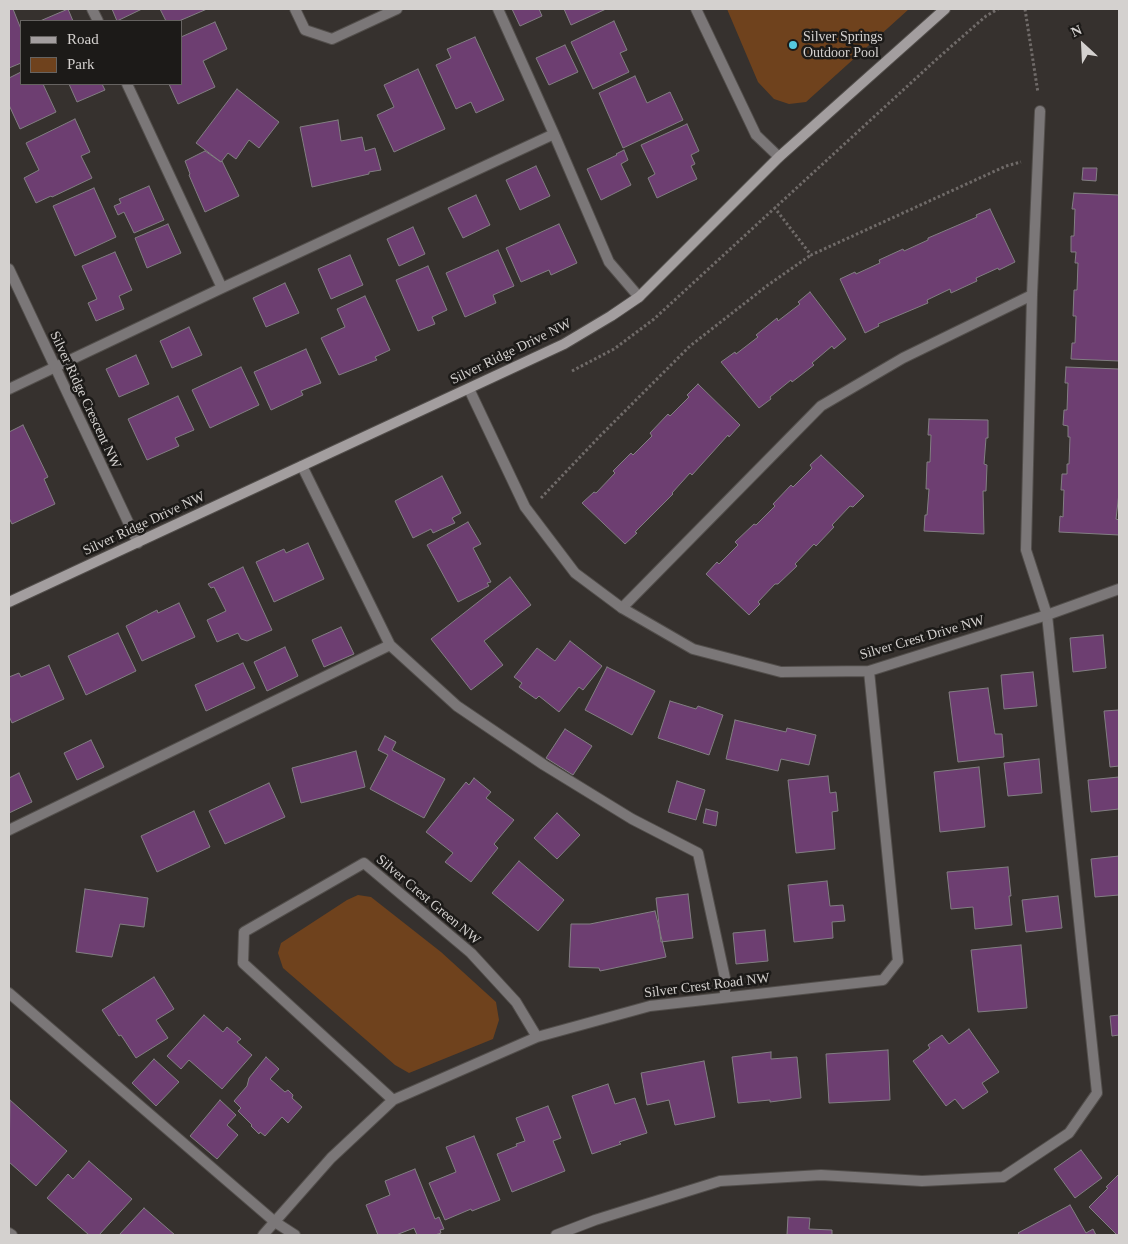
<!DOCTYPE html>
<html>
<head>
<meta charset="utf-8">
<style>
  body { margin:0 }
  #map { position:relative; width:1128px; height:1244px; overflow:hidden; background:#36312e; font-family:Georgia,serif }
  canvas { display:block }
  .frame { position:absolute; inset:0; border:10px solid #d4d1cf; pointer-events:none }
  .legend { position:absolute; left:20px; top:20px; width:162px; height:65px; box-sizing:border-box; background:#1c1a18; border:1px solid #666361; margin:0; padding:6px 9px; list-style:none; font-size:15px; color:#d4d1cf }
  .legend li { display:flex; align-items:center; gap:10px; height:25px }
  .legend b { width:25px; border:1px solid #666361 }
  .north { position:absolute; left:1058px; top:20px; width:50px; height:50px; -webkit-text-stroke:4px #1c1a18; paint-order:stroke; rotate:335deg; font-size:14px; font-weight:700; line-height:20px; text-align:center; color:#d4d1cf }
  .north::after { content:''; display:block; margin:auto; width:18px; height:22px; background:#d4d1cf; clip-path:polygon(50% 0,100% 100%,50% 72%,0 100%) }
</style>
</head>
<body>
<div id="map">
<canvas width="1128" height="1244"></canvas>
<div class="frame"></div>
<ul class="legend">
<li><b style="height:6px;background:#a39e9f"></b>Road</li>
<li><b style="height:14px;background:#6f421d"></b>Park</li>
</ul>
<div class="north">N</div>
</div>
<script>
const c = document.querySelector('canvas').getContext('2d');
c.lineJoin = 'round';
function fill(path, color) {
  c.fillStyle = color;
  c.fill(path, 'evenodd');
}
function poly(rows) {
  const path = new Path2D();
  for (const r of rows) {
    path.moveTo(r[0], r[1]);
    for (let i = 2; i < r.length; i += 2) path.lineTo(r[i], r[i + 1]);
  }
  return path;
}
function trace(path, color, width, dash) {
  c.strokeStyle = color;
  c.lineWidth = width;
  c.lineCap = dash ? 'butt' : 'round';
  c.setLineDash(dash || []);
  c.stroke(path);
}
function label(font, color, halo, rows, align = 'center') {
  c.font = font + ' Georgia,serif';
  c.lineWidth = 5;
  c.setLineDash([]);
  c.textBaseline = 'middle';
  c.strokeStyle = halo;
  c.fillStyle = color;
  for (const [text, x, y, turn = 0] of rows) {
    c.save();
    c.translate(x, y);
    c.rotate((+turn || 0) * Math.PI / 180);
    c.textAlign = isNaN(turn) ? turn : align;
    if (halo) c.strokeText(text, 0, 0);
    c.fillText(text, 0, 0);
    c.restore();
  }
}
fill(poly([
  [727,9,909,9,806,102,789,104,774,99,758,82],
  [358,895,371,897,441,952,496,1002,499,1020,493,1039,409,1073,395,1065,283,968,278,953,281,943,347,900]
]), '#6f421d');
const building = poly([
  [9,9,13,9,21,29,21,63,9,68,9,9],
  [68,9,73,21,40,21,68,9],
  [112,9,142,9,117,21,112,9],
  [160,9,207,9,179,21,166,21,160,9],
  [512,9,539,9,542,16,520,26,512,9],
  [564,9,606,9,571,25,564,9],
  [614,21,627,50,620,53,629,72,593,89,571,42,614,21],
  [215,22,227,49,203,61,215,87,178,104,169,84,181,84,181,37,215,22],
  [475,37,504,100,476,113,471,102,456,109,436,65,451,58,447,49,475,37],
  [565,45,578,72,549,85,536,58,565,45],
  [418,69,445,129,394,152,377,115,394,107,384,85,418,69],
  [21,72,21,84,43,84,56,112,20,129,9,105,9,78,21,72],
  [635,76,647,103,670,92,683,120,623,148,599,93,635,76],
  [69,84,102,84,105,90,77,102,69,84],
  [237,89,279,122,259,148,249,140,236,159,228,153,221,162,196,143,237,89],
  [75,119,90,152,81,156,92,178,52,197,51,196,36,203,24,178,39,170,26,143,75,119],
  [338,120,341,141,362,137,365,151,375,148,381,170,369,172,369,174,312,187,300,127,338,120],
  [687,124,699,151,691,155,695,164,691,166,697,179,657,198,648,178,655,174,641,145,687,124],
  [624,150,628,160,621,164,631,185,601,200,587,169,617,155,616,154,624,150],
  [205,151,221,162,222,161,239,196,205,212,189,175,190,174,185,161,205,151],
  [536,166,550,196,520,210,506,180,536,166],
  [1083,168,1097,168,1096,181,1082,180,1083,168],
  [149,186,164,220,134,233,124,212,118,215,114,206,121,203,119,199,149,186],
  [94,188,116,237,75,256,53,206,94,188],
  [1074,193,1119,195,1119,361,1071,359,1072,343,1075,343,1076,316,1073,316,1074,290,1077,290,1078,263,1075,263,1076,252,1071,252,1071,236,1074,236,1075,209,1072,209,1074,193],
  [476,195,490,225,463,238,448,208,476,195],
  [990,209,1015,262,999,270,998,268,976,278,977,281,951,293,950,289,927,300,928,303,878,324,879,326,865,333,840,279,855,272,856,274,880,263,879,260,903,249,904,251,928,240,928,238,977,217,976,215,990,209],
  [168,224,181,253,147,268,135,238,168,224],
  [559,224,577,263,551,275,549,270,521,282,506,248,559,224],
  [413,227,425,254,399,266,387,239,413,227],
  [498,250,514,286,493,295,496,303,465,317,446,273,498,250],
  [115,252,132,290,119,296,124,309,96,321,88,303,97,299,82,266,115,252],
  [350,255,363,285,331,299,318,269,350,255],
  [428,266,447,310,432,317,435,324,418,331,396,280,428,266],
  [285,283,299,313,266,327,253,298,285,283],
  [810,292,846,339,834,349,832,346,812,363,814,365,792,382,791,380,770,397,771,399,759,408,721,362,735,352,736,354,758,337,756,335,777,318,778,321,800,304,798,302,810,292],
  [365,296,390,350,375,357,377,360,339,375,321,338,345,327,337,309,365,296],
  [189,327,202,355,172,368,160,341,189,327],
  [306,349,321,383,301,391,303,395,271,410,254,372,306,349],
  [136,355,149,384,119,397,106,369,136,355],
  [241,367,259,405,210,428,192,390,241,367],
  [1066,367,1119,369,1119,493,1116,519,1119,520,1119,535,1059,532,1060,516,1063,517,1064,490,1061,490,1062,474,1067,474,1067,464,1069,464,1070,437,1068,437,1068,426,1063,425,1064,410,1067,410,1068,383,1065,383,1066,367],
  [698,384,740,425,729,437,728,435,692,475,690,473,672,493,673,494,635,532,637,533,625,544,582,503,594,492,596,493,615,473,613,471,631,453,633,455,652,436,650,433,668,414,670,416,689,397,687,395,698,384],
  [178,396,194,430,175,438,179,446,147,460,128,419,178,396],
  [929,419,988,420,988,438,986,438,984,464,987,465,986,491,983,491,984,534,924,531,925,515,927,515,929,489,926,489,927,462,930,462,931,435,928,435,929,419],
  [23,425,48,477,44,479,55,504,12,524,9,518,9,432,23,425],
  [821,455,864,496,853,507,850,506,832,525,834,527,816,546,814,544,795,564,797,566,778,584,775,584,758,602,760,604,749,615,706,574,717,562,719,564,738,545,735,542,754,524,756,525,775,506,773,504,791,485,793,487,812,468,810,465,821,455],
  [442,476,461,513,452,518,455,523,433,533,431,529,413,538,395,501,442,476],
  [468,522,481,544,473,548,491,582,487,583,489,586,458,602,427,545,468,522],
  [308,543,324,579,274,602,256,562,284,549,286,553,308,543],
  [243,567,272,630,247,641,241,639,238,633,217,642,207,620,226,611,214,587,211,588,208,584,243,567],
  [510,577,531,605,484,641,503,665,471,690,431,639,510,577],
  [179,603,195,637,142,661,126,626,157,610,158,613,179,603],
  [341,627,354,654,324,667,312,640,341,627],
  [118,633,136,671,86,695,68,656,118,633],
  [1103,635,1106,668,1073,672,1070,638,1103,635],
  [570,641,602,666,583,690,579,687,559,712,539,696,536,699,519,687,522,683,514,677,537,648,555,661,570,641],
  [285,647,298,676,267,691,254,662,285,647],
  [243,663,255,688,206,711,195,685,243,663],
  [49,665,64,699,12,723,9,716,9,677,19,673,21,677,49,665],
  [607,667,655,691,632,735,585,710,607,667],
  [1033,672,1037,706,1004,709,1001,675,1033,672],
  [988,688,995,734,1002,734,1004,757,958,762,949,692,988,688],
  [670,701,696,709,698,706,723,715,709,755,658,738,670,701],
  [1119,710,1119,766,1110,767,1104,711,1119,710],
  [735,720,786,732,787,728,816,735,809,765,781,759,778,771,726,759,735,720],
  [565,729,592,746,573,775,546,758,565,729],
  [385,736,396,742,392,750,445,779,424,818,370,789,388,755,378,750,385,736],
  [91,740,104,767,77,780,64,753,91,740],
  [356,751,365,787,301,803,292,768,356,751],
  [1039,759,1042,793,1008,796,1004,763,1039,759],
  [979,767,985,827,940,832,934,772,979,767],
  [19,773,32,802,9,813,9,778,19,773],
  [828,776,830,793,836,792,838,811,832,812,835,849,796,853,788,780,828,776],
  [1119,777,1119,809,1091,812,1088,780,1119,777],
  [474,778,491,792,486,798,514,820,494,844,498,848,471,882,445,862,453,853,426,832,466,782,469,785,474,778],
  [677,781,705,790,696,820,668,812,677,781],
  [269,783,285,817,225,844,209,811,269,783],
  [706,809,718,812,716,826,703,823,706,809],
  [194,811,210,847,157,872,141,836,194,811],
  [557,813,580,835,557,859,534,838,557,813],
  [1119,856,1119,895,1095,897,1091,859,1119,856],
  [519,861,564,900,538,931,492,893,519,861],
  [1008,867,1011,896,1009,896,1012,925,975,929,973,907,951,909,947,872,1008,867],
  [827,881,830,906,843,905,845,921,832,922,833,938,794,942,788,885,827,881],
  [85,889,148,898,144,927,120,924,112,957,76,952,85,889],
  [688,894,693,938,661,942,656,898,688,894],
  [1058,896,1062,928,1026,932,1022,900,1058,896],
  [655,911,666,957,600,971,599,968,569,967,571,924,590,924,655,911],
  [765,930,768,961,736,964,733,933,765,930],
  [1021,945,1027,1008,978,1012,971,950,1021,945],
  [154,977,174,1009,156,1020,168,1038,136,1058,121,1035,119,1036,102,1010,154,977],
  [204,1015,223,1032,227,1027,241,1039,237,1042,252,1055,222,1089,189,1060,181,1069,167,1056,204,1015],
  [1119,1015,1119,1035,1112,1036,1110,1016,1119,1015],
  [969,1029,999,1072,982,1083,988,1092,963,1109,955,1099,946,1106,913,1061,930,1048,928,1045,942,1035,949,1044,969,1029],
  [888,1050,890,1100,829,1103,826,1054,888,1050],
  [771,1052,771,1059,797,1057,801,1098,770,1102,770,1100,738,1103,732,1057,771,1052],
  [266,1057,279,1069,270,1079,285,1092,288,1090,293,1095,292,1098,302,1107,288,1123,282,1117,265,1136,260,1132,259,1134,251,1126,252,1125,238,1111,241,1108,234,1101,247,1086,249,1078,266,1057],
  [154,1059,179,1082,156,1106,132,1083,154,1059],
  [704,1061,715,1117,675,1125,669,1100,647,1105,641,1073,704,1061],
  [608,1084,615,1104,635,1098,647,1133,619,1142,621,1144,592,1154,572,1096,608,1084],
  [10,1100,67,1151,36,1186,9,1162,10,1100],
  [220,1100,236,1115,227,1125,238,1135,217,1159,190,1136,220,1100],
  [548,1106,561,1138,553,1141,565,1171,512,1192,497,1154,517,1146,516,1144,525,1141,516,1118,548,1106],
  [474,1136,500,1200,472,1211,471,1209,445,1220,429,1183,456,1172,446,1147,474,1136],
  [1081,1150,1102,1178,1075,1198,1054,1169,1081,1150],
  [89,1161,132,1199,99,1235,89,1235,47,1198,68,1174,73,1179,89,1161],
  [415,1169,435,1219,439,1217,444,1229,440,1230,441,1233,435,1235,417,1235,414,1228,396,1235,378,1235,366,1205,390,1195,385,1181,415,1169],
  [1119,1174,1119,1234,1117,1235,1089,1207,1108,1188,1106,1187,1119,1174],
  [1070,1205,1086,1233,1093,1229,1096,1235,1020,1235,1018,1233,1070,1205],
  [144,1208,175,1235,119,1235,144,1208],
  [788,1217,810,1218,809,1229,832,1230,832,1235,787,1235,788,1217]
]);
fill(building, '#6d3e71');
trace(building, '#827e82', 1);
const lane = poly([
  [92,9,98,21],
  [498,9,554,134,609,262,639,297],
  [127,84,222,288],
  [9,389,222,288,554,134],
  [302,466,390,645,457,706,544,765,632,819,698,853,725,978,725,996],
  [622,608,821,406,903,358,1032,295],
  [9,830,390,645],
  [9,993,275,1222,295,1235],
  [556,1235,595,1220,720,1181,821,1175,922,1181,1003,1177,1069,1133,1097,1093,1047,615,1026,550,1032,295,1040,111]
]);
const street = poly([
  [295,9,305,30,332,39,397,9],
  [696,9,756,135,779,157],
  [9,269,138,543],
  [469,389,525,507,575,573,622,608,693,649,781,672,869,671,1047,615,1119,589],
  [393,1100,243,963,244,932,364,863,471,953,516,1002,537,1037],
  [9,1233,12,1235],
  [263,1235,331,1158,393,1100,537,1037,650,1006,883,980,898,961,869,671]
]);
const secondary = poly([
  [9,602,564,344,611,316,639,297,779,157,945,9]
]);
trace(lane, '#524e4b', 12);
trace(street, '#524e4b', 12);
trace(secondary, '#524e4b', 12);
trace(poly([
  [1025,9,1038,93],
  [774,207,811,255,1006,166,1021,162],
  [572,371,614,349,654,319,938,58,986,16,998,9],
  [541,498,600,436,690,346,768,285,811,255]
]), '#706b69', 3, [2.5, 2.5]);
trace(lane, '#7b7778', 10);
trace(street, '#7b7778', 10);
trace(secondary, '#a39e9f', 10);
for (const [x, y, r, color] of [
  [793,45,5,"#55cae0"]
]) {
  const dot = new Path2D();
  dot.arc(x, y, r, 0, 2 * Math.PI);
  c.fillStyle = color;
  c.fill(dot);
  trace(dot, '#1c1a18', 2);
}
label('14px', '#d4d1cf', '#1c1a18', [
  ["Silver Springs",803,37],
  ["Outdoor Pool",803,53]
], 'left');
label('14px', '#d4d1cf', '#1c1a18', [
  ["Silver Ridge Drive NW",511,352,-26],
  ["Silver Ridge Crescent NW",85,400,65],
  ["Silver Ridge Drive NW",144,524,-25],
  ["Silver Crest Drive NW",922,638,-16],
  ["Silver Crest Green NW",428,900,40],
  ["Silver Crest Road NW",707,986,-7]
]);
</script>
</body>
</html>
